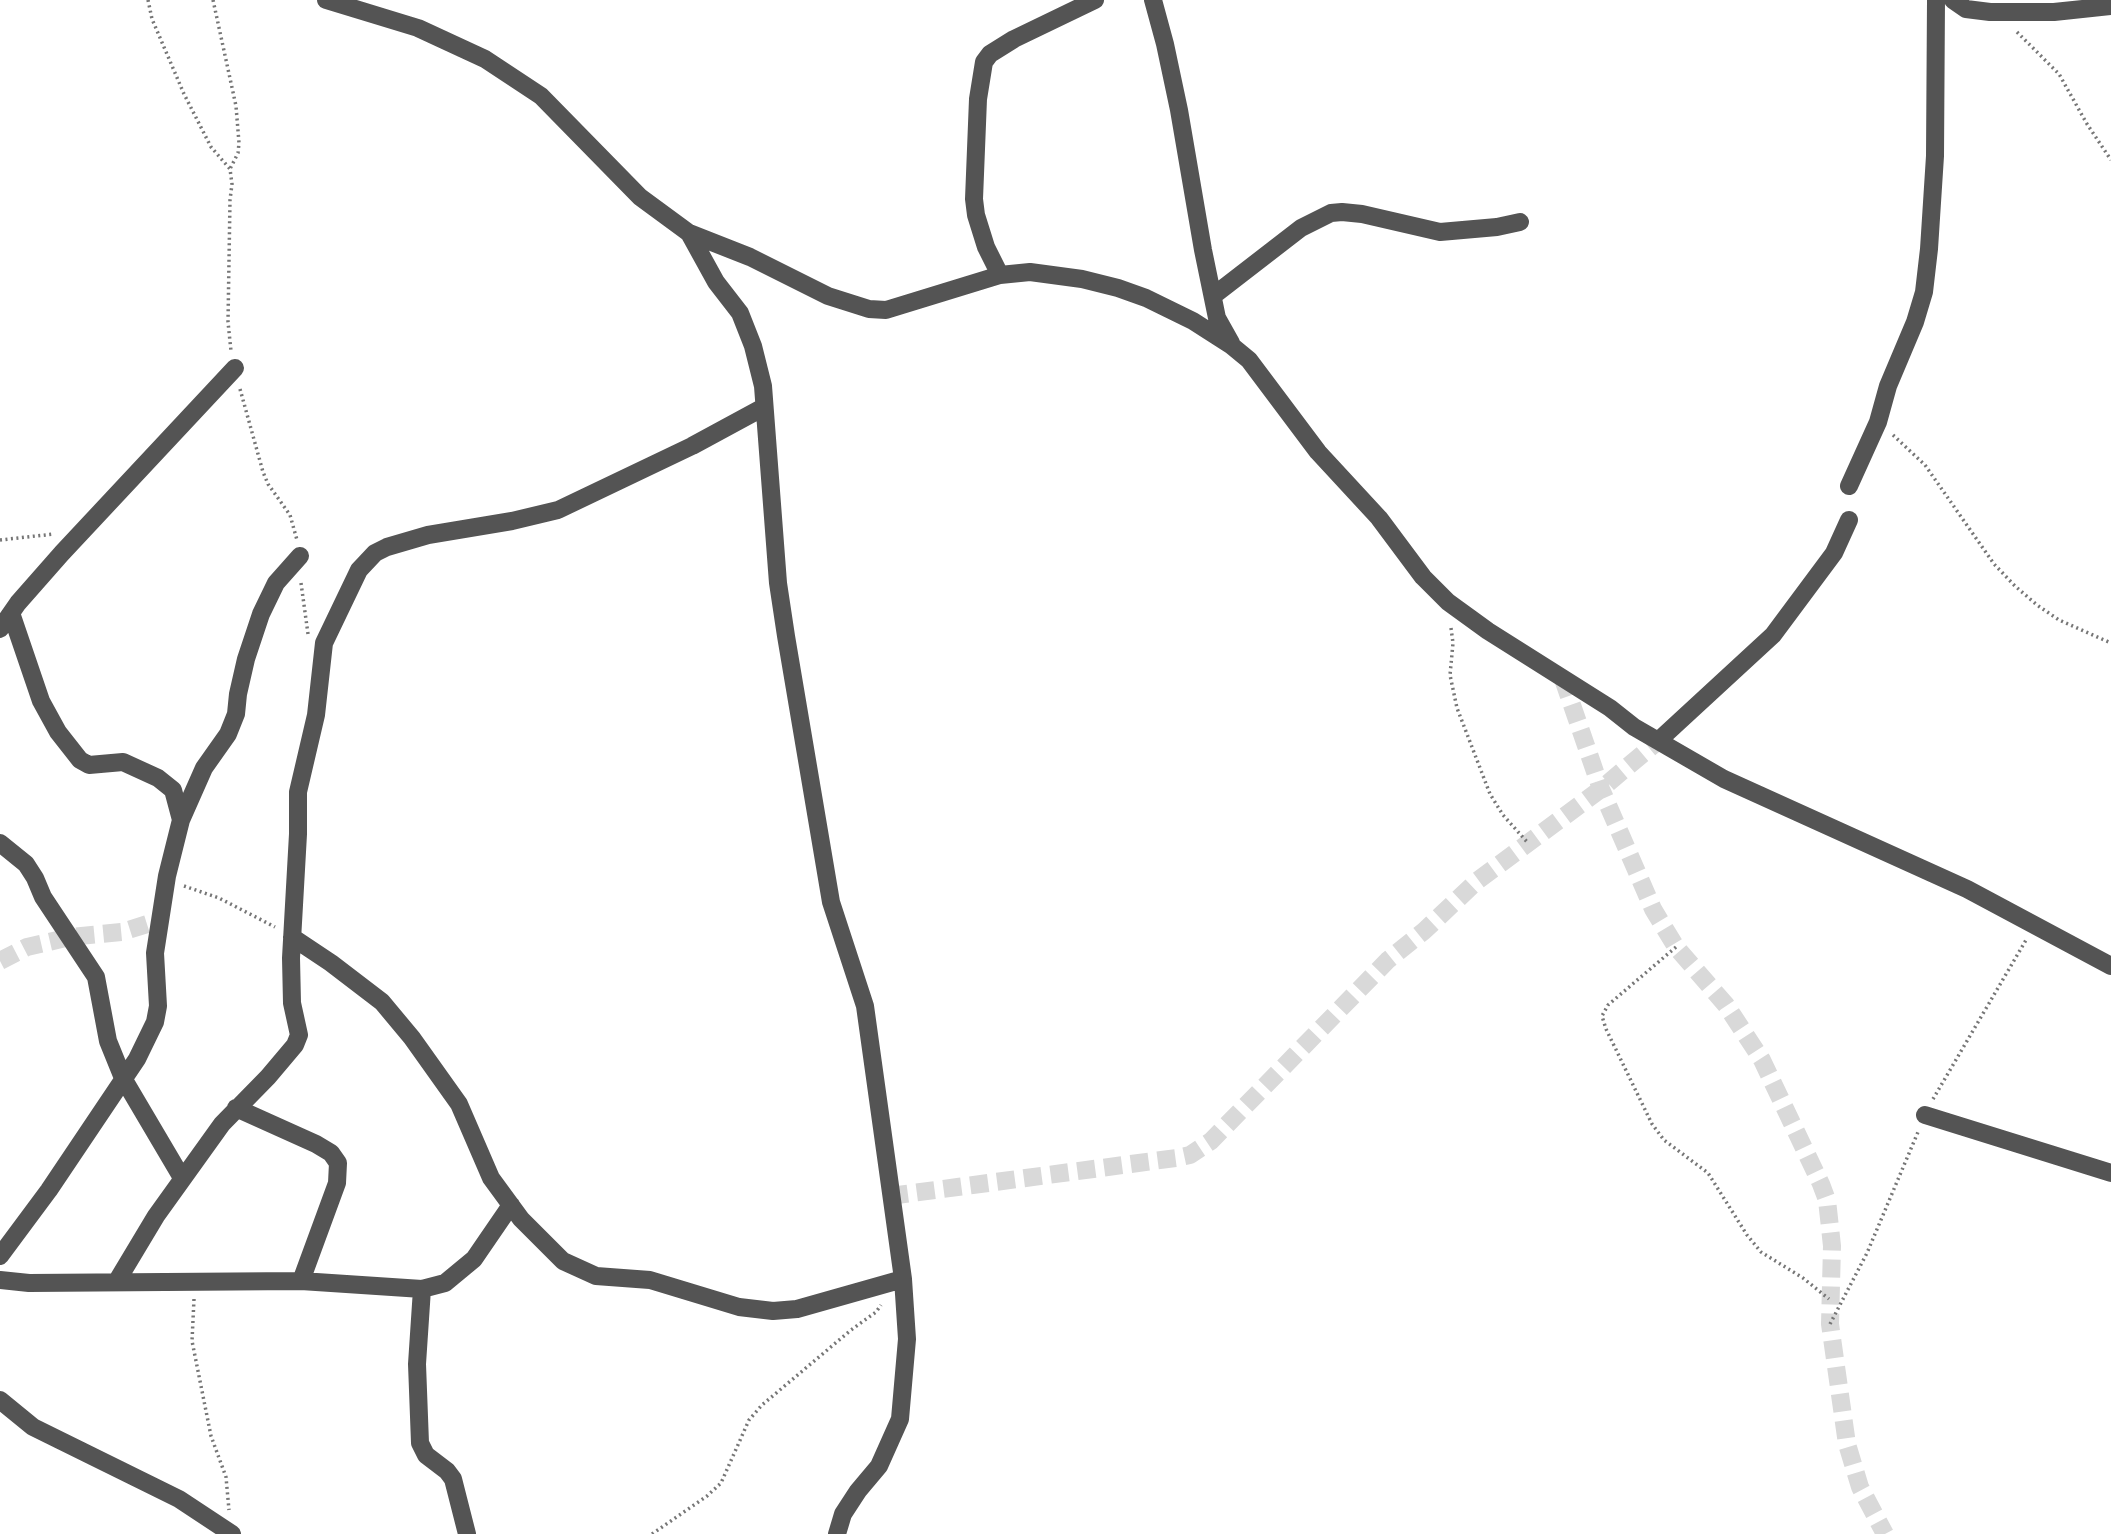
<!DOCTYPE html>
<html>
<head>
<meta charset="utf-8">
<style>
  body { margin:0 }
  canvas { display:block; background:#fff }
</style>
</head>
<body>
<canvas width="2111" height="1534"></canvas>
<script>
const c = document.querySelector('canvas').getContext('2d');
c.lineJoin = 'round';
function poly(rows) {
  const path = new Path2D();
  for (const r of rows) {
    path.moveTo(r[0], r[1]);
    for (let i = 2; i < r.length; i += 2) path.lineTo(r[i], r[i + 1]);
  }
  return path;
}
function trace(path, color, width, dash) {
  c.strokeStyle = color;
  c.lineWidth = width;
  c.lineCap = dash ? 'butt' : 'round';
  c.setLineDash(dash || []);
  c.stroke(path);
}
trace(poly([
  [1563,679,1601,789,1653,909,1676,947,1726,1005,1762,1060,1821,1184,1827,1200,1832,1246,1830,1324,1847,1444,1860,1487,1885,1534],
  [0,961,27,947,70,937,122,932,160,920],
  [890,1196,1176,1158,1190,1155,1211,1141,1388,960,1424,931,1477,881,1601,789,1658,741]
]), '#d9d9d9', 18, [18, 9]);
trace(poly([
  [148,0,152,19,184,94,211,147,230,169,232,184,230,200,228,322,231,351],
  [213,0,236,106,239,143,238,153,230,169],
  [2017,32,2059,74,2087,124,2111,160],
  [240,389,263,472,268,484,290,515,297,540],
  [1893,435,1925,465,1994,564,2015,586,2037,605,2059,620,2111,643],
  [0,540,54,534],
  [301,583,308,634],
  [1451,628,1453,643,1450,675,1457,708,1490,794,1503,815,1528,843],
  [184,886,219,898,275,927],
  [1676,947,1608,1005,1602,1016,1606,1029,1652,1124,1664,1140,1708,1173,1747,1235,1761,1252,1803,1278,1829,1299],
  [1933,1099,2026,940],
  [194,1299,192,1341,211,1436,226,1477,229,1510],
  [1830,1324,1867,1253,1918,1132],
  [652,1534,707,1496,721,1483,749,1420,762,1405,851,1330,876,1312,881,1305]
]), '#767676', 3.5, [2, 3.5]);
trace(poly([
  [326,0,418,28,485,59,541,96,640,197,689,233,750,257,828,296,869,309,886,310,1000,275,1030,272,1082,279,1118,288,1146,298,1193,321,1232,346,1249,360,1318,452,1379,518,1423,577,1448,602,1488,631,1610,708,1634,727,1724,779,1967,889,2111,966],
  [1153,0,1165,44,1179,110,1203,250,1217,318,1231,343],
  [1953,0,1966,9,1990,12,2054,12,2111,6],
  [689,233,716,282,740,313,753,346,763,386,778,583,786,636,831,902,865,1006,903,1279,907,1339,900,1419,879,1466,858,1491,843,1514,837,1534],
  [1000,275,986,247,976,215,974,199,978,99,984,62,990,54,1014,39,1095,0],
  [1213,296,1301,228,1331,213,1342,212,1362,214,1440,232,1497,227,1520,222],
  [1849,486,1878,422,1888,386,1915,322,1924,292,1929,249,1935,156,1936,0],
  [11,613,41,701,58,732,80,760,89,765,123,762,158,778,173,790,181,820],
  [0,629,18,603,62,553,235,368],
  [1658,741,1773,635,1834,553,1849,520],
  [0,843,26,864,35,878,43,897,96,977,108,1041,123,1078,182,1178],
  [292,937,331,963,382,1002,412,1038,459,1104,491,1178,521,1219,563,1261,596,1276,650,1280,739,1307,773,1311,797,1309,903,1279],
  [236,1108,316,1144,331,1153,338,1163,337,1183,301,1281],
  [1925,1115,2111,1173],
  [0,1256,49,1190,137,1059,155,1022,158,1006,155,953,167,876,181,820,204,768,228,734,236,714,238,694,246,659,261,614,276,583,300,556],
  [0,1280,29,1283,301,1281,422,1289,445,1283,474,1259,511,1205],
  [117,1281,156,1216,222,1124,268,1077,295,1045,299,1035,292,1003,291,958,298,834,298,792,316,715,324,643,359,570,375,553,387,547,428,535,512,521,558,510,692,446,764,407],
  [422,1289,417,1364,420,1443,426,1455,447,1471,453,1479,467,1534],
  [0,1400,33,1427,179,1499,232,1534]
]), '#545454', 18);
</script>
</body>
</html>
